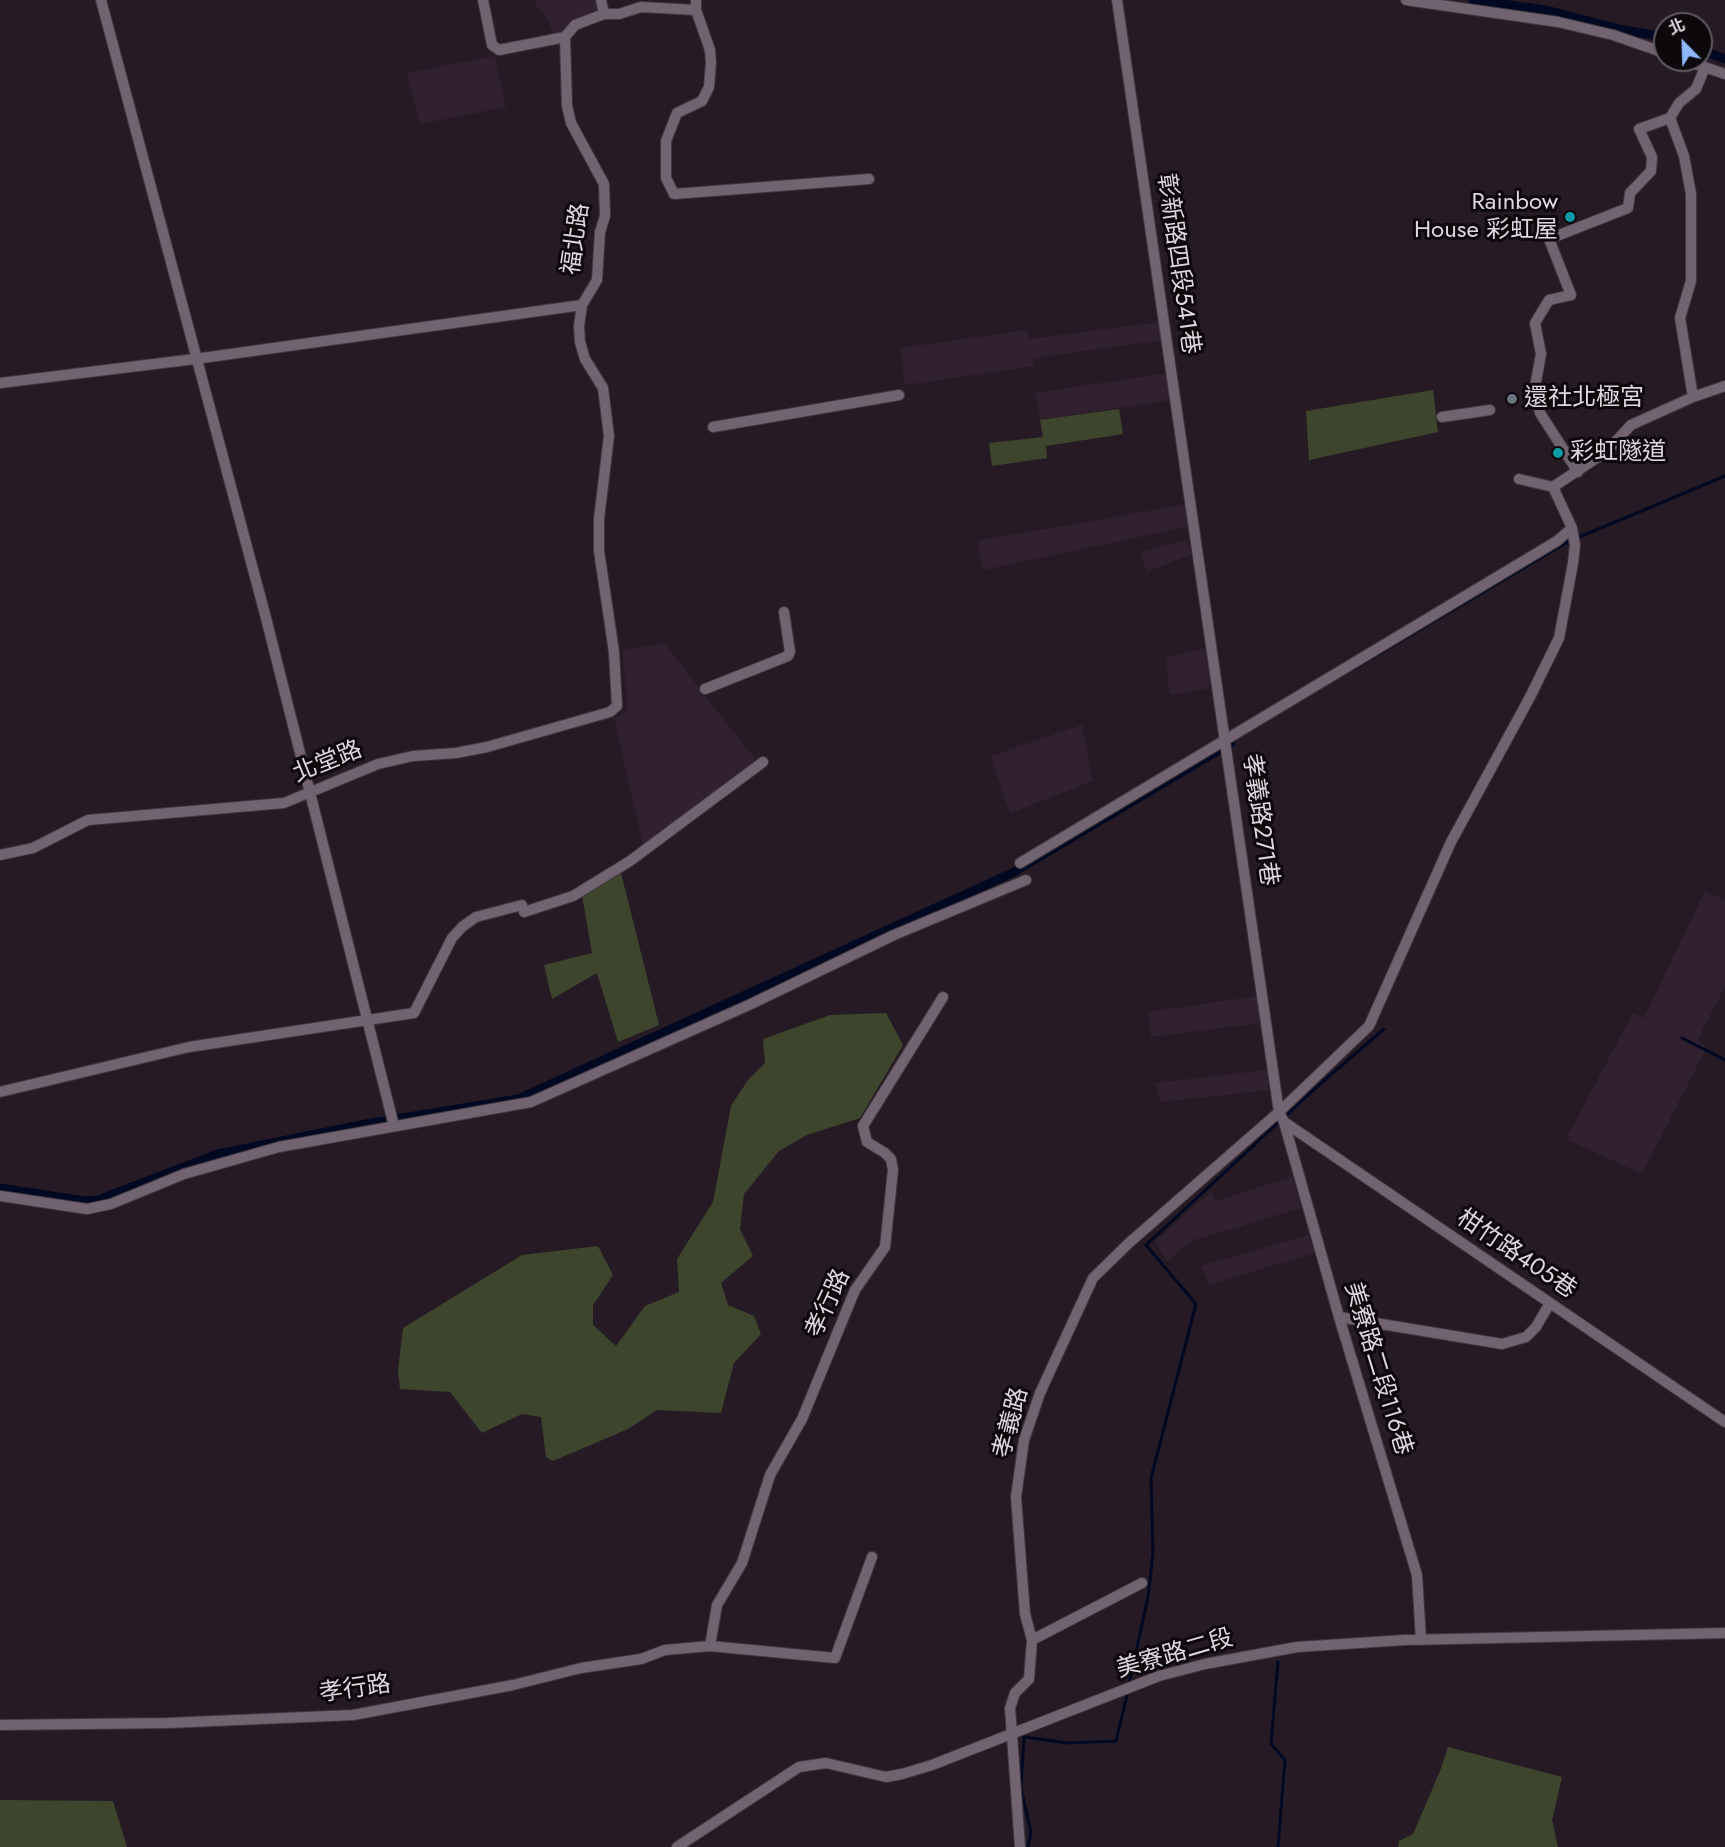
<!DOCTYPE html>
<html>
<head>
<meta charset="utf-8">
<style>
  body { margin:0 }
  #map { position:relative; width:1725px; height:1847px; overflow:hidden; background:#261b25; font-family:Jost,"Noto Sans TC",sans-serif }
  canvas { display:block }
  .north { position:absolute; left:1653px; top:12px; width:60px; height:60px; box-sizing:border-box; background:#0c080c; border:2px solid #605b60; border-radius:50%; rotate:337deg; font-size:16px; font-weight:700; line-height:24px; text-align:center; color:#ded7dd }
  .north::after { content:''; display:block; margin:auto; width:21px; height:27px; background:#8eb9fc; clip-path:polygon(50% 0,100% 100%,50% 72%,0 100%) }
</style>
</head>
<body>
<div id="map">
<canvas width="1725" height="1847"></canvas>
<div class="north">北</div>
</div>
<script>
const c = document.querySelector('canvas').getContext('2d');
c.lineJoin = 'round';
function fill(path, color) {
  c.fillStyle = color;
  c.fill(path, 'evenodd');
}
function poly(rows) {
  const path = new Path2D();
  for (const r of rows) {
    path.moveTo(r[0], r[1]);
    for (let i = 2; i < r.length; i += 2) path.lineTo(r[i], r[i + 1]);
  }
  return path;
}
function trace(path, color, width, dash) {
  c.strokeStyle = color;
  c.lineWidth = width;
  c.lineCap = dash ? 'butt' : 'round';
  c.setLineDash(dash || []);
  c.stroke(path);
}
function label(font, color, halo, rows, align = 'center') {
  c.font = font + ' Jost,"Noto Sans TC",sans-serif';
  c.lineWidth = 6;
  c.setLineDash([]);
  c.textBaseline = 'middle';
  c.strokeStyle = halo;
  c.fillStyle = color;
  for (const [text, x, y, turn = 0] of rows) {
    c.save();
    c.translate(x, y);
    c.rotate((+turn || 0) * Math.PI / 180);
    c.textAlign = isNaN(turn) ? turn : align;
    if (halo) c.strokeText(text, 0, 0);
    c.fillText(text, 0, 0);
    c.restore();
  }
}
fill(poly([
  [535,0,601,0,602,10,557,40,544,12,538,10],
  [495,56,506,107,420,124,407,73],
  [1161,322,1163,340,1033,358,1034,366,905,385,900,348,1028,330,1029,339],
  [1168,373,1171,400,1040,420,1035,393],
  [1189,504,1191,526,983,570,977,541],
  [1187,540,1192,554,1147,572,1140,552],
  [664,643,755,759,754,764,643,845,614,718,626,713,627,696,622,651],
  [1205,648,1210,688,1170,695,1165,658],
  [1082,725,1093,781,1010,813,991,756],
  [1705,891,1725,900,1725,986,1697,1041,1707,1047,1642,1174,1566,1139,1633,1013,1644,1018],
  [1258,996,1261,1023,1151,1037,1148,1012],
  [1267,1070,1269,1090,1161,1102,1155,1083],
  [1292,1177,1301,1208,1191,1241,1167,1261,1155,1242,1211,1191,1215,1201],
  [1309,1235,1314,1253,1209,1285,1201,1266]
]), '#312130');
fill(poly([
  [1433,390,1438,432,1309,460,1306,411],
  [1119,409,1123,434,1046,446,1047,458,992,466,989,443,1043,437,1040,420],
  [620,869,659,1025,618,1042,597,973,552,999,544,965,592,953,582,895],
  [886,1013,903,1045,860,1118,807,1135,779,1151,744,1194,740,1229,753,1256,721,1283,728,1305,754,1316,761,1334,734,1363,721,1413,657,1410,628,1429,553,1461,546,1457,541,1417,522,1414,482,1433,450,1392,400,1389,398,1370,403,1328,522,1255,598,1246,613,1275,593,1305,593,1325,616,1346,645,1306,679,1292,677,1259,713,1202,731,1106,748,1080,765,1063,763,1039,830,1015],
  [1448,1747,1562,1777,1552,1820,1558,1847,1398,1847,1399,1841,1413,1834,1440,1771],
  [0,1800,113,1801,127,1847,0,1847]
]), '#3e452d');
trace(poly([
  [1577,538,1725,476],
  [1352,670,1571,540],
  [1682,1038,1725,1060],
  [1278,1662,1271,1744,1285,1760,1278,1847],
  [1129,1684,1148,1597,1153,1553,1151,1478,1196,1304,1146,1245,1319,1085,1384,1029],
  [1028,1847,1031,1832,1021,1788,1024,1737,1068,1743,1116,1741,1128,1691]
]), '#010922', 3);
trace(poly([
  [1473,0,1546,10,1623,30,1665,37],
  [1701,50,1725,59],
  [0,1188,85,1201,98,1200,218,1154,366,1124,518,1099,1014,872,1231,743]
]), '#010922', 9);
const minor = poly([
  [101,0,266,618,394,1126],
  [483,0,492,45,499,50,565,37],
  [696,0,696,10,710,50,711,62,709,87,702,101,677,113,666,141,666,178,674,194,869,179],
  [1117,0,1279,1112,1284,1122,1339,1317,1417,1575,1421,1640],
  [1406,0,1558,22,1613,35,1665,53],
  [604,14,619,14,641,7,696,10],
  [1684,60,1725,74],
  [1670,118,1684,156,1691,194,1691,281,1680,318,1693,397],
  [0,383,195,359,582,305],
  [1442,417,1490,410],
  [713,427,899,395],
  [1578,472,1540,413,1535,387,1541,354,1535,323,1549,300,1571,295,1549,239,1628,208,1630,193,1651,171,1652,157,1639,129,1670,118,1679,103,1696,89,1705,67],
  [1519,479,1553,487,1572,528],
  [1553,487,1607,451,1631,425,1693,397,1725,386],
  [705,689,788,656,790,652,784,612],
  [0,855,33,848,88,820,284,803,378,764,413,756,456,753,487,747,610,712,617,706,614,652,599,551,599,519,609,436,603,388,585,359,580,342,579,326,582,305,597,280,600,232,605,216,604,184,571,123,567,106,565,37,575,25,604,14,601,0],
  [1020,863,1557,541,1572,528,1575,545,1573,563,1559,638,1530,697,1451,842,1369,1026,1279,1112,1130,1242,1093,1278,1040,1393,1024,1440,1016,1497,1025,1614,1032,1640],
  [524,912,573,896,630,861,763,762],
  [0,1092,189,1047,414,1013,452,938,462,927,476,917,522,905],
  [1284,1122,1725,1422],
  [0,1196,87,1209,111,1204,184,1174,279,1147,531,1102,749,1005,894,935,1026,880],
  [1339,1317,1502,1344,1526,1337,1536,1327,1550,1303],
  [710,1646,717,1605,742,1563,770,1475,802,1419,855,1290,885,1247,893,1170,891,1159,885,1153,867,1142,863,1126,943,997],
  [0,1725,168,1723,353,1715,513,1685,581,1668,641,1659,665,1650,710,1646,835,1658,872,1557],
  [677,1847,799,1767,826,1763,886,1777,902,1774,932,1765,1159,1676,1205,1664,1297,1647,1405,1640,1725,1633],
  [1020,1847,1010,1708,1015,1693,1029,1679,1032,1640,1142,1583]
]);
trace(minor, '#413840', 12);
trace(minor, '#716470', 10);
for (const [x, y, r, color] of [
  [1570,217,6,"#0f9aa8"],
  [1512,399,6,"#6b7280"],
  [1558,453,6,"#0f9aa8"]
]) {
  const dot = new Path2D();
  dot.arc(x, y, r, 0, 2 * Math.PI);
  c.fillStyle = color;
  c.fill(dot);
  trace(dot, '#0c080c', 2);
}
label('24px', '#ded7dd', '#0c080c', [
  ["Rainbow",1558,203,"right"],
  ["House 彩虹屋",1558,231,"right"],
  ["還社北極宮",1524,399],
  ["彩虹隧道",1570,453]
], 'left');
label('24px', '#ded7dd', '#0c080c', [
  ["福北路",577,239,-82],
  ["彰新路四段541巷",1177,264,82],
  ["北堂路",328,763,-22],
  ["孝義路271巷",1259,820,82],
  ["柑竹路405巷",1516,1255,34],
  ["孝行路",829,1304,-65],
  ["美寮路二段116巷",1377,1369,73],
  ["孝義路",1012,1423,-75],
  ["美寮路二段",1175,1655,-16],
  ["孝行路",355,1690,-8]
]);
</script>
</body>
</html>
